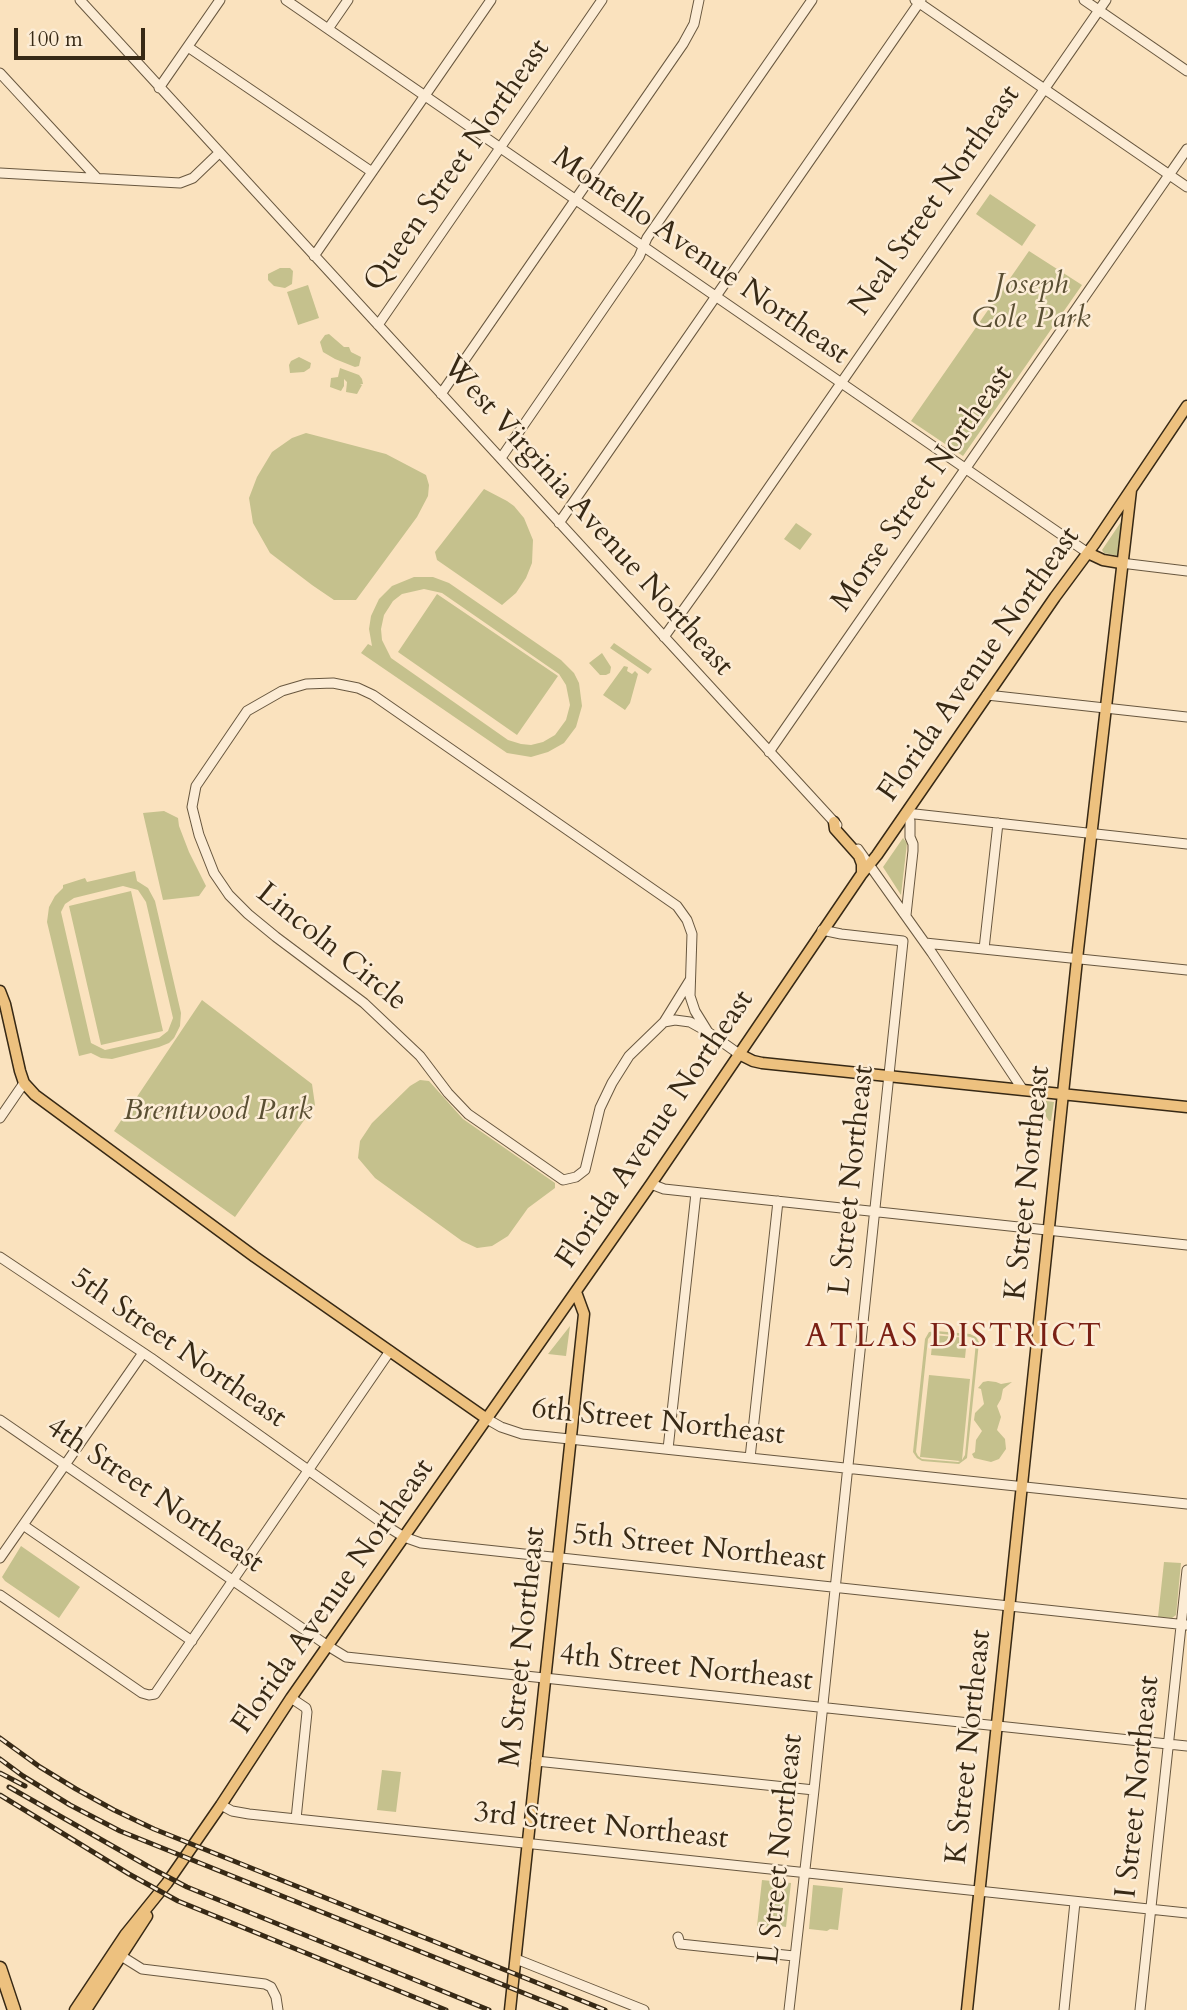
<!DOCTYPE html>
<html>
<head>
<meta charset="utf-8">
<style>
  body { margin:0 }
  #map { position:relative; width:1187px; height:2010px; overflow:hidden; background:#fae2be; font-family:Cardo,serif }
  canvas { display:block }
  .scale { position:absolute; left:14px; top:28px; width:131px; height:32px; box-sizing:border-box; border:4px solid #372915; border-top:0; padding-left:9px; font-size:21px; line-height:24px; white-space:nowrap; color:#372915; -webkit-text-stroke:5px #fcecd5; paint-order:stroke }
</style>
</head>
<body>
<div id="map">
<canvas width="1187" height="2010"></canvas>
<div class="scale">100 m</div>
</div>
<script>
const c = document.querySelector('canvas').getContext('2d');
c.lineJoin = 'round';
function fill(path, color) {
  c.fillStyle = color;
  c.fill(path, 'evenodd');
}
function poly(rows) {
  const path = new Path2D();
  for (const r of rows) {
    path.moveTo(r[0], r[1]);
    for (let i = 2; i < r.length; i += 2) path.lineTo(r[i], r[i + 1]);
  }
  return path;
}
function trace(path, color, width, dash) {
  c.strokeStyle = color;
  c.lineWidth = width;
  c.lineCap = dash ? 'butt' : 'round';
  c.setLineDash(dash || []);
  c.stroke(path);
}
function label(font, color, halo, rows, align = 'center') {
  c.font = font + ' Cardo,serif';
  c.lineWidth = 5;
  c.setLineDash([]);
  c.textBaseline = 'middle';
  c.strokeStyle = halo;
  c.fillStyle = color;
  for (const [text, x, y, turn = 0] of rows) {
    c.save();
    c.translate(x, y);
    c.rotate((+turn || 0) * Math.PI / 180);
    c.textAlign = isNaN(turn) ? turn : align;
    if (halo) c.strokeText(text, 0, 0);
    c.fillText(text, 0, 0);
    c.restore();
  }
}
fill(poly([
  [990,194,1036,225,1022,246,976,214],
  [1029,251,1082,285,963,456,911,421],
  [280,268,290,268,293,271,292,284,285,288,274,286,268,280,268,274],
  [308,285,319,318,298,325,287,292],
  [329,334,344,347,349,347,351,352,361,357,359,366,355,367,335,359,323,352,320,342,325,335],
  [299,357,311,363,310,368,304,372,290,373,289,365,291,361],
  [340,368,359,375,362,379,363,384,360,384,362,385,357,394,346,392,347,382,344,379,344,386,341,391,330,387,331,378,338,377],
  [306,433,386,454,426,475,429,485,428,496,417,517,356,600,334,600,312,585,270,553,253,523,249,498,257,477,272,452,292,438],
  [484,489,507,501,514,506,524,518,533,540,532,563,526,578,516,593,502,605,437,560,435,552],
  [1123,519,1119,556,1104,553,1102,550],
  [796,523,812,534,800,550,784,539],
  [414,577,433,577,449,583,561,660,574,673,579,683,582,706,576,727,564,743,548,752,531,757,507,753,361,653,368,644,372,646,369,629,371,616,379,599,392,586],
  [424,589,442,593,559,674,566,685,570,705,566,720,555,735,543,742,531,745,521,744,508,740,391,658,382,640,381,629,384,615,393,601,402,594],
  [437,594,558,676,517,735,398,652],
  [614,643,652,669,648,674,610,648],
  [602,653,611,667,610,673,606,675,600,675,589,663],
  [624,666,628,667,627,671,632,674,635,671,638,674,630,703,625,710,603,695],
  [164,811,178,818,179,826,189,852,206,886,199,896,163,900,143,813],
  [903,838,907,843,901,895,883,867],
  [135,871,137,881,148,888,155,901,181,1013,180,1026,174,1038,169,1043,159,1047,112,1059,101,1058,91,1053,79,1056,47,922,49,907,55,896,63,888,63,885,85,878,87,882],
  [123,886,138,890,146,902,173,1018,168,1031,159,1038,105,1050,91,1043,61,912,65,904,74,898],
  [131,891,163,1031,101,1045,69,906],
  [202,1000,312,1084,315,1105,235,1217,114,1131],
  [420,1080,429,1081,463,1119,555,1183,555,1188,528,1208,508,1236,492,1246,477,1248,462,1241,375,1178,358,1158,360,1141,372,1123,410,1086],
  [1039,1100,1054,1102,1051,1121,1049,1121,1038,1104],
  [570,1326,566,1356,548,1354],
  [936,1331,970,1334,976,1337,979,1342,967,1458,959,1464,922,1461,917,1458,913,1452,925,1339,929,1332],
  [933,1333,971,1337,976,1342,965,1455,962,1460,970,1379,929,1375,920,1457,960,1461,958,1462,922,1459,918,1456,916,1452,928,1339],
  [933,1335,967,1338,965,1358,931,1355],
  [988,1381,996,1382,1001,1384,1012,1382,1003,1389,1001,1399,997,1406,1001,1417,997,1430,1005,1439,1006,1449,999,1459,991,1462,974,1458,972,1454,975,1452,976,1440,982,1431,974,1420,975,1413,984,1404,981,1389,978,1388,983,1382],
  [21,1546,80,1587,59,1618,5,1581,2,1577],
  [1164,1562,1181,1563,1176,1615,1172,1618,1158,1617],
  [382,1770,401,1772,396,1812,377,1810],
  [762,1880,791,1883,786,1927,780,1926,779,1929,757,1926],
  [813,1885,843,1888,838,1930,830,1929,827,1931,809,1929]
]), '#c5c18d');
const minor = poly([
  [80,0,837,825],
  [286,0,1088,553],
  [915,0,1187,187],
  [1084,0,1187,71],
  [328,29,348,0],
  [188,47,372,172],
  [0,73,97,178],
  [159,88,220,0],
  [0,173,180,183,193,178,219,153],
  [314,256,491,0],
  [378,325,602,0],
  [441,394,683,44,694,24,699,0],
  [501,458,639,257,647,238,812,0],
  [559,523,921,0],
  [1121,563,1187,571],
  [664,637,709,574,1106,0],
  [987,695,1187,717],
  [769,752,1187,149],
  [858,849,932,953,1023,1090],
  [906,915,913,851,913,844,910,837,910,821,906,813,1187,844],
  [925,943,1187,970],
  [984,949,998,823],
  [690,980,664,1022,629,1056,612,1083,600,1108,585,1170,576,1177,563,1180,468,1114,448,1093,420,1056,364,1003,276,937,248,914,229,895,214,873,199,835,192,807,196,786,247,711,282,691,306,684,333,683,358,688,373,695,677,906,687,920,692,934,690,996,695,1011,708,1032],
  [664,1022,675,1020,690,1022,708,1032,739,1054],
  [0,1118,24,1083],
  [651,1184,664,1189,1187,1245],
  [0,1257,151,1358,388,1527,404,1537,421,1543,1187,1625],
  [487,1419,501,1427,522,1434,1187,1504],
  [0,1420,328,1646,346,1657,1187,1746],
  [668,1449,696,1193],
  [750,1458,778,1201],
  [23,1525,192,1641],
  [0,1558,143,1353],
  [0,1595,142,1693,149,1695,155,1694,390,1351],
  [291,1698,306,1708,307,1712,296,1819],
  [536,1761,814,1790],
  [221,1805,232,1811,249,1814,1187,1913],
  [678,1937,680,1944,794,1956],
  [118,1954,142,1969,265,1984,271,1987,276,1997,278,2010],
  [516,1959,644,2010],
  [789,2010,814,1790,903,941,841,934,822,930],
  [1064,2010,1075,1902],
  [1140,2010,1187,1570]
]);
const major = poly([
  [1088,553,1103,560,1121,563],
  [834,822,835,829,859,856,862,864,862,873],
  [0,991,5,1004,20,1071,24,1083,35,1095,255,1257,487,1419],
  [739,1054,753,1061,762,1063,1187,1107],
  [75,2010,125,1935,167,1883,221,1805,291,1698,651,1184,861,875,877,855,1055,597,1095,543,1187,406],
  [86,2010,147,1916],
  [510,2010,584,1314,576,1292],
  [967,2010,1078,950,1131,490]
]);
const highway = poly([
  [0,1968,14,2010]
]);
trace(minor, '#68573f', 11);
trace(major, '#372915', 13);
trace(highway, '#372915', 15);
trace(minor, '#fcecd5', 9);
trace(major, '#edc17f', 10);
trace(highway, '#edc17f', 12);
const rail = poly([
  [0,1738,40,1767,76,1789,114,1810,154,1829,605,2010],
  [0,1759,23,1776,70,1805,120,1831,566,2010],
  [0,1773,25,1786],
  [9,1787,151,1868,187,1887,489,2010],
  [0,1795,129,1874,178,1901,446,2010]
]);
trace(rail, '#372915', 5);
trace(rail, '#fcecd5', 2.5, [8]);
label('30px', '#372915', '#fcecd5', [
  ["Queen Street Northeast",458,166,-55],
  ["Neal Street Northeast",936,201,-55],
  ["Montello Avenue Northeast",700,257,35],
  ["Morse Street Northeast",923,489,-55],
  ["West Virginia Avenue Northeast",587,517,48],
  ["Florida Avenue Northeast",980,665,-55],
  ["Lincoln Circle",331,948,39],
  ["Florida Avenue Northeast",656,1130,-56],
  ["L Street Northeast",853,1180,-84],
  ["K Street Northeast",1029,1183,-84],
  ["5th Street Northeast",178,1349,35],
  ["6th Street Northeast",658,1423,6],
  ["4th Street Northeast",154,1496,34],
  ["5th Street Northeast",699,1549,6],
  ["Florida Avenue Northeast",334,1597,-55],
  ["M Street Northeast",524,1647,-84],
  ["4th Street Northeast",686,1669,6],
  ["K Street Northeast",970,1747,-84],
  ["I Street Northeast",1139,1787,-84],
  ["3rd Street Northeast",601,1827,6],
  ["L Street Northeast",782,1849,-84]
]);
label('italic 30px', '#5a4f33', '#fcecd5', [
  ["Joseph",1031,286],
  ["Cole Park",1031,320],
  ["Brentwood Park",218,1112]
]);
c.letterSpacing = '2px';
label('32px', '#7a1f14', '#fcecd5', [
  ["ATLAS DISTRICT",954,1339]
]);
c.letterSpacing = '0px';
</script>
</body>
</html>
